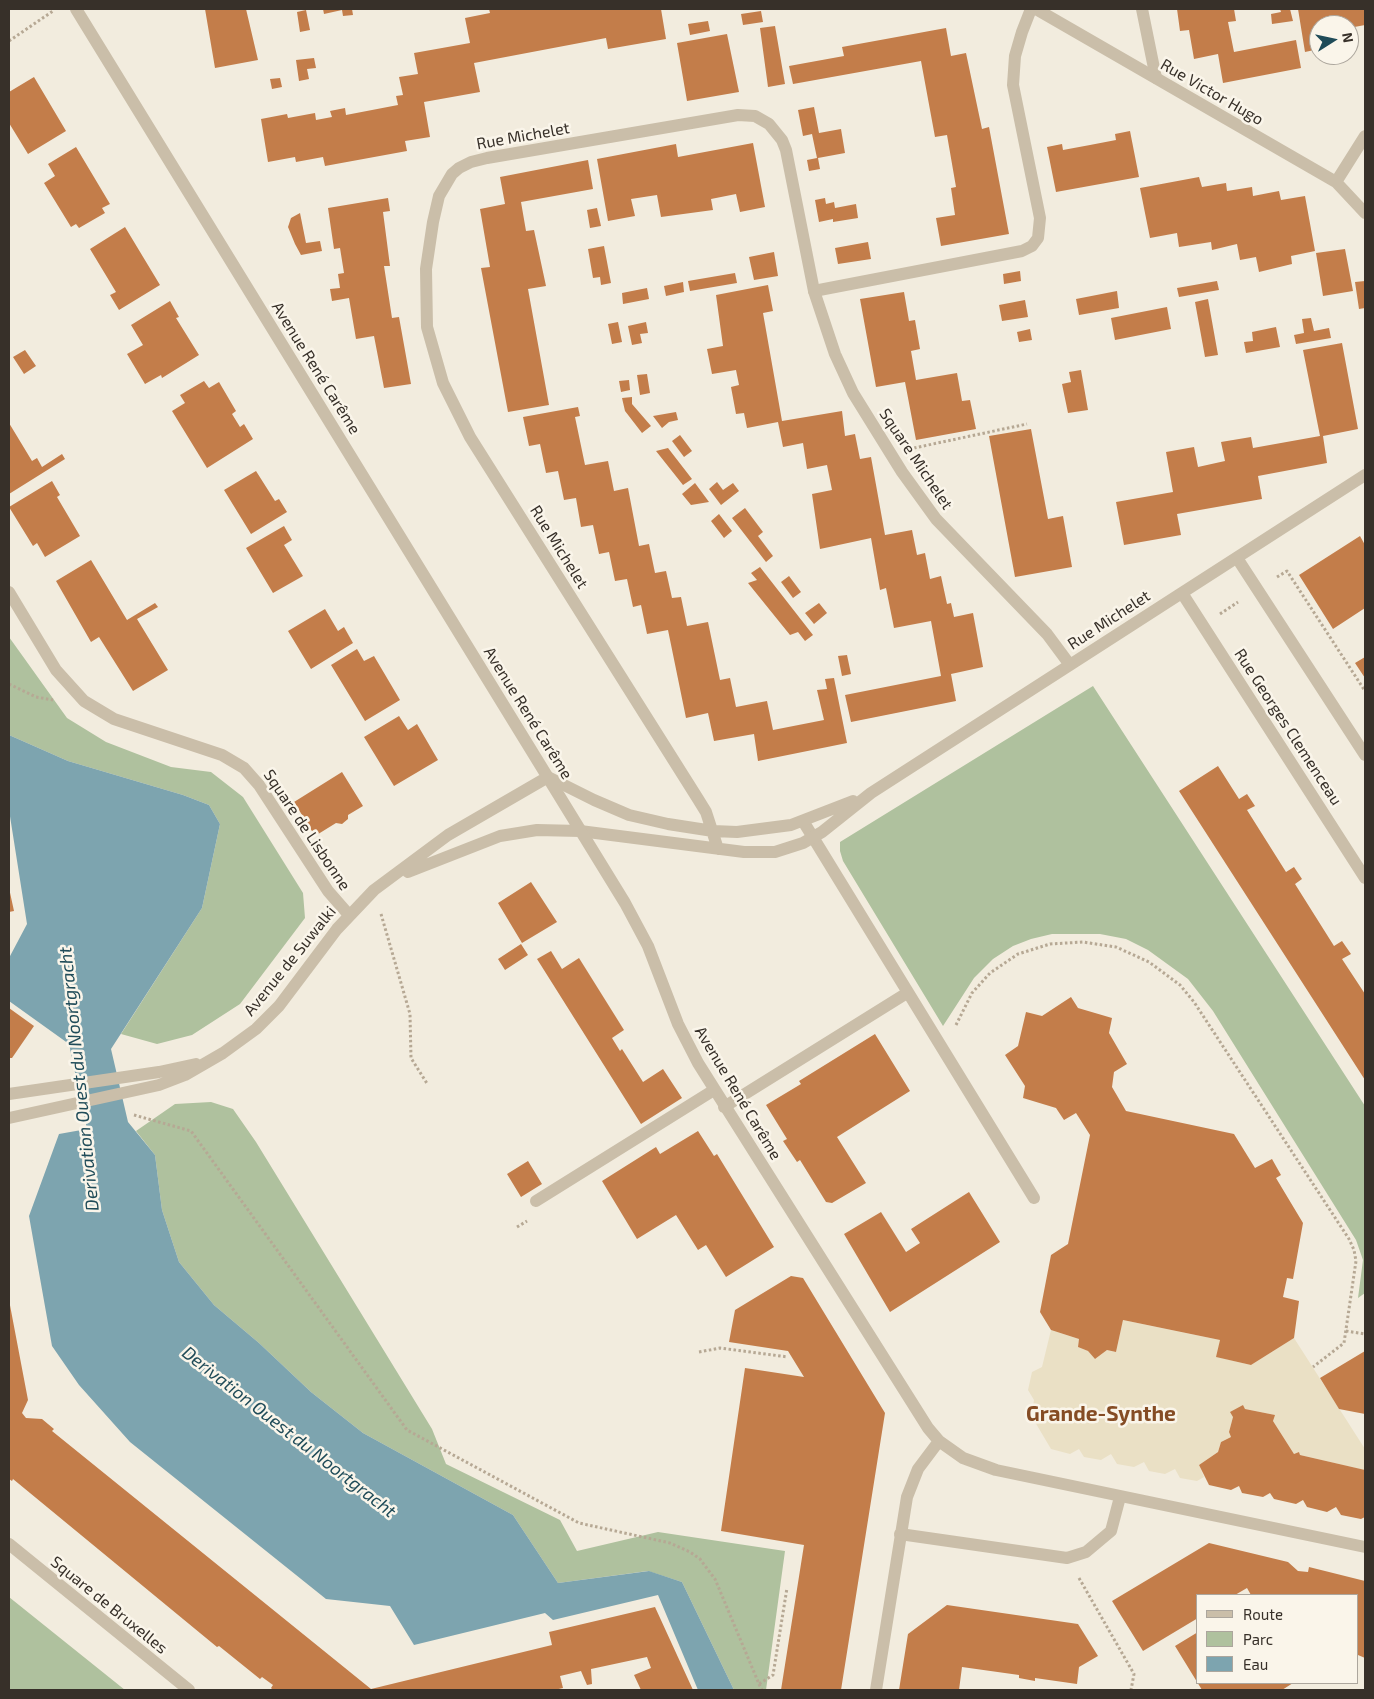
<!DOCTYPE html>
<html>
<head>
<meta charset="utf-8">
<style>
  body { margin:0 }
  #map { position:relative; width:1374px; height:1699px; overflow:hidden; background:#f2ecde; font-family:"Exo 2",sans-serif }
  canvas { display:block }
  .frame { position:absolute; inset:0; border:10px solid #373029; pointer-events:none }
  .legend { position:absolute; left:1196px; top:1594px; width:162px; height:90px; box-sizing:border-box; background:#faf5ea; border:1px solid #aca69d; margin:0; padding:6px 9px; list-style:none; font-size:15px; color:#373029 }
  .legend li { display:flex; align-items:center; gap:10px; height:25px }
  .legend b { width:25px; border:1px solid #aca69d }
  .north { position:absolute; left:1309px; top:15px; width:50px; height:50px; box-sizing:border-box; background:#faf5ea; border:1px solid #aca69d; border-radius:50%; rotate:80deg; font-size:14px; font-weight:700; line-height:20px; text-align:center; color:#373029 }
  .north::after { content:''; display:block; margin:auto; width:18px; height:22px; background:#1f4b58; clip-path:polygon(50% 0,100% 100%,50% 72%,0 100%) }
</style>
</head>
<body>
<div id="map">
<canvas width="1374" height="1699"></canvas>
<div class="frame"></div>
<ul class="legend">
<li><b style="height:6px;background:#cabea9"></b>Route</li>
<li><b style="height:14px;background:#afc19e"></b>Parc</li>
<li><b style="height:14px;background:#7da4af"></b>Eau</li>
</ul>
<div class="north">N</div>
</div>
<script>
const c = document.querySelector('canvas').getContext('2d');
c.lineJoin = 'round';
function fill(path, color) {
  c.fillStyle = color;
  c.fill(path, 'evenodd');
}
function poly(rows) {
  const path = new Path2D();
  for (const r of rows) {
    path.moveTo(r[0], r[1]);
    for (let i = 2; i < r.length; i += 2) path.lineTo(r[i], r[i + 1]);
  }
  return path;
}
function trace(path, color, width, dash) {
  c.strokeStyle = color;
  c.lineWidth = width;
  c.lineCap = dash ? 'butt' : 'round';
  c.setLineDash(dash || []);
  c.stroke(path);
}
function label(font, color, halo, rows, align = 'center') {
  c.font = font + ' "Exo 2",sans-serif';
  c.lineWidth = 5;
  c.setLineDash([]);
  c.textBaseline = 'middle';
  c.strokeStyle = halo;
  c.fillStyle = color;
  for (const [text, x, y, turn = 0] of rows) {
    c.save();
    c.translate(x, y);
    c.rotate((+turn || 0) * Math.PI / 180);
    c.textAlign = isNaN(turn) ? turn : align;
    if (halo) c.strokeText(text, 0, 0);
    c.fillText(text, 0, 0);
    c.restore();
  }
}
fill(poly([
  [9,637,67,718,106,742,171,767,211,772,243,797,303,893,305,918,240,1004,192,1035,157,1044,121,1034,202,908,220,824,209,805,183,795,68,761,9,735],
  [1093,686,1365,1106,1365,1293,1358,1298,1363,1260,1356,1240,1213,1011,1188,979,1148,950,1126,939,1100,934,1052,934,1031,939,1013,946,993,959,974,978,943,1026,843,861,840,851,840,842],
  [211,1102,233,1109,256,1142,432,1429,446,1464,560,1520,577,1551,658,1532,785,1551,766,1690,734,1690,682,1582,648,1571,558,1583,513,1515,363,1433,311,1392,259,1343,214,1305,179,1262,162,1210,155,1155,136,1131,175,1104],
  [9,1597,120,1686,125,1690,9,1690]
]), '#afc19e');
fill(poly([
  [1123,1320,1220,1340,1217,1357,1251,1365,1294,1338,1365,1449,1364,1470,1300,1455,1299,1452,1294,1454,1273,1421,1274,1415,1245,1409,1243,1405,1233,1417,1229,1432,1231,1437,1221,1442,1218,1452,1199,1465,1204,1477,1197,1481,1180,1478,1175,1469,1165,1474,1149,1471,1144,1462,1134,1467,1117,1464,1111,1454,1101,1460,1084,1457,1079,1449,1070,1454,1051,1449,1035,1422,1031,1419,1034,1400,1028,1390,1032,1372,1042,1367,1051,1330,1079,1339,1078,1347,1088,1351,1095,1359,1107,1350,1116,1352]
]), '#eae0c5');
fill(poly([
  [9,735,68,761,183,795,209,805,220,824,202,908,111,1049,128,1122,155,1155,162,1210,179,1262,214,1305,259,1343,311,1392,363,1433,513,1515,558,1583,649,1571,682,1582,734,1690,698,1690,658,1595,553,1620,545,1613,414,1645,390,1606,326,1599,130,1442,79,1385,52,1346,29,1216,59,1134,87,1129,69,1044,9,1001,9,958,27,924,9,810]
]), '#7da4af');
fill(poly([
  [205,9,246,9,258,60,215,68],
  [323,9,352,9,353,15,343,16,342,10,324,14],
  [489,9,661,9,666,39,608,49,606,38,474,63,480,92,424,102,430,137,405,141,407,151,325,166,323,157,296,162,295,157,268,162,261,119,287,114,288,118,315,113,316,120,332,117,330,111,345,108,346,115,398,105,396,96,403,95,399,77,418,74,414,53,470,43,465,18,490,13],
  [1177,9,1234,9,1236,21,1228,22,1234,52,1296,40,1301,68,1223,83,1218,54,1194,59,1189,30,1180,31],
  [1280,9,1290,9,1293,21,1272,24,1271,14,1281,12],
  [1298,9,1365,9,1365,25,1349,28,1349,25,1319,25,1319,49,1305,52],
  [306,10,310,30,300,32,297,12],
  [761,11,763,22,743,25,741,14],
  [708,21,710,31,690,35,688,24],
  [775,26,785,84,768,87,760,28],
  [946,28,951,56,966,53,982,129,989,127,1009,234,941,246,936,218,955,215,951,188,956,187,947,135,935,137,921,61,793,84,789,66,844,56,842,47],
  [727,34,739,92,687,101,677,43],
  [314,58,316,68,307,69,309,79,299,81,296,60],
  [34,77,66,131,28,154,9,123,9,92],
  [280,78,282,87,272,89,270,79],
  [814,107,819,133,841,129,845,153,818,158,820,169,809,171,807,160,817,158,812,134,803,136,798,110],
  [1130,131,1139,177,1056,192,1047,147,1062,144,1063,150,1090,145,1116,140,1115,134],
  [753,143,765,207,740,212,736,194,711,199,713,210,661,217,657,195,631,199,635,216,608,221,597,159,676,144,678,157],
  [76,147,110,204,102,208,105,213,79,228,76,224,71,227,44,183,55,176,48,164],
  [588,160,593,189,521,202,526,231,534,230,546,286,528,289,549,405,508,412,481,268,490,267,480,209,505,204,500,177],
  [1199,177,1202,187,1226,183,1227,191,1252,187,1253,196,1279,191,1281,200,1305,196,1315,251,1291,256,1292,264,1259,272,1256,257,1240,260,1237,244,1212,250,1211,242,1179,247,1177,233,1150,238,1140,188],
  [388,198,390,211,383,212,390,266,384,266,392,318,399,317,411,384,384,388,374,336,356,339,349,298,332,301,330,289,340,288,338,274,344,273,340,248,334,249,328,208],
  [825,198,826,204,834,202,835,208,856,204,858,218,833,222,833,219,819,222,815,200],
  [597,208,601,226,590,228,587,210],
  [300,213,306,243,320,241,322,251,301,255,295,244,288,227,291,218],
  [125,227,160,285,119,310,110,295,116,292,90,249],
  [868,242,871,259,838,264,835,248],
  [604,246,611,283,601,285,600,277,593,278,588,249],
  [1345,249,1353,291,1323,296,1316,253],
  [774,252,778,276,754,280,749,257],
  [1020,271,1021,281,1004,284,1003,274],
  [735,273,737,283,690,291,688,281],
  [1217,281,1219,290,1179,297,1177,288],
  [1365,281,1365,308,1359,309,1355,282],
  [683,282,684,292,666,296,664,286],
  [768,285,773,311,763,313,782,421,842,411,845,436,855,434,860,459,871,457,885,535,912,530,917,555,925,553,930,579,941,576,947,604,951,603,954,617,973,613,983,667,951,674,956,701,851,722,845,695,941,676,931,621,894,628,886,588,880,590,871,538,820,549,812,494,832,490,827,465,807,469,803,443,783,447,778,422,747,428,744,413,736,414,731,387,739,385,736,370,712,374,707,349,723,346,716,295],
  [647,288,649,299,623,304,622,293],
  [1117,291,1119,308,1079,315,1076,299],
  [904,292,909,321,915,320,920,349,911,351,916,380,957,373,962,401,970,400,976,429,916,440,905,382,876,387,860,299],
  [1208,299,1218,355,1205,357,1195,302],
  [1025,300,1028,317,1002,321,999,305],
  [170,301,179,317,176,318,199,355,162,378,161,375,145,384,127,354,143,345,131,325],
  [1167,307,1171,329,1115,340,1111,318],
  [1311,318,1314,331,1329,328,1331,338,1296,344,1294,335,1304,333,1302,319],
  [618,322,622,342,612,344,608,324],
  [646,322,648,333,640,334,642,343,632,345,628,326],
  [1276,327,1280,347,1246,353,1244,342,1253,341,1252,332],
  [1030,329,1032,340,1019,342,1017,332],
  [1342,343,1358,429,1323,436,1327,463,1258,476,1262,499,1177,514,1181,535,1124,545,1116,502,1173,492,1166,452,1194,447,1198,467,1225,461,1221,442,1251,437,1253,448,1320,436,1303,350],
  [25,350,36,366,24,374,13,357],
  [1081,370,1088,410,1068,413,1062,384,1071,382,1069,372],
  [647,374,650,393,640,395,637,375],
  [629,380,630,390,621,392,619,381],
  [204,381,209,388,219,382,236,411,232,414,240,427,244,424,253,439,207,468,172,411,185,403,180,395],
  [632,397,632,404,651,426,642,433,625,411,622,398],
  [578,407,580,416,575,417,585,465,608,461,614,491,628,488,639,546,649,544,655,573,666,571,672,598,681,597,687,626,708,622,720,680,730,678,736,707,767,701,773,730,824,720,817,690,827,689,825,679,834,678,847,743,758,761,754,734,714,741,708,713,686,718,668,630,647,634,641,605,633,607,627,579,615,581,609,552,599,554,593,525,581,527,576,498,564,500,558,471,546,473,540,444,529,446,523,417],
  [676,412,678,420,669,422,662,428,653,416],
  [9,423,32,461,37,458,42,467,62,454,65,459,9,494],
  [1031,429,1048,519,1063,516,1072,567,1015,577,989,436],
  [680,435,692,451,684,457,672,441],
  [668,448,692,479,683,485,656,451],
  [256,471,275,501,279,499,287,512,251,534,224,490],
  [52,481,60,495,57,497,80,536,45,557,37,543,33,546,9,507],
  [717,482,723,490,733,483,739,491,721,505,709,489],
  [695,483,709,502,691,505,682,494],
  [745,508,763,532,758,536,773,556,766,562,732,518],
  [719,514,732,531,724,538,711,521],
  [284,526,292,540,284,545,303,576,273,593,246,548],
  [1360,536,1365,545,1365,608,1333,629,1299,575],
  [91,560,127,620,155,603,158,607,137,619,168,670,133,691,99,637,91,642,56,581],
  [760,567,813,635,805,641,798,632,790,635,748,583,757,580,751,573],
  [789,576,801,592,793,598,781,582],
  [819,603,827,613,814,624,805,613],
  [325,609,338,631,344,627,353,643,311,669,288,631],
  [357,649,364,661,374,656,400,700,365,721,331,665],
  [847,655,851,674,842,676,838,656],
  [1365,657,1365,678,1355,663],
  [399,716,408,730,417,724,438,760,394,786,364,737],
  [1218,766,1239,799,1247,794,1255,806,1247,810,1286,872,1294,867,1302,879,1295,884,1334,946,1342,941,1351,954,1342,959,1365,994,1365,1080,1179,791],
  [342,772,363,806,348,815,348,819,342,824,336,823,315,836,294,802],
  [531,882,557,922,522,943,498,903],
  [9,888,14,911,9,912],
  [521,944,528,955,505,970,498,959],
  [551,951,562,969,579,958,624,1030,612,1038,620,1051,622,1049,643,1082,663,1069,682,1098,641,1124,537,959],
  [1071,997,1078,1008,1112,1018,1109,1033,1127,1064,1114,1072,1112,1087,1126,1111,1234,1134,1255,1168,1272,1159,1281,1175,1276,1178,1303,1223,1293,1279,1287,1278,1283,1297,1299,1301,1294,1338,1251,1365,1216,1357,1220,1340,1123,1320,1116,1352,1107,1350,1095,1359,1088,1351,1078,1347,1079,1339,1051,1330,1040,1312,1051,1255,1068,1244,1090,1135,1076,1113,1064,1120,1056,1108,1023,1098,1025,1086,1005,1055,1018,1046,1026,1012,1042,1016],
  [9,1008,34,1026,12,1058,9,1058],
  [875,1034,910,1091,837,1137,866,1183,832,1203,826,1202,800,1160,797,1162,783,1141,787,1139,766,1105,801,1084,799,1081],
  [698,1131,714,1156,717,1154,774,1247,726,1277,706,1245,698,1250,676,1215,637,1239,602,1181,656,1147,660,1154],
  [528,1161,542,1184,521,1197,507,1174],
  [969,1192,1000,1242,890,1312,844,1234,881,1212,906,1252,920,1243,911,1229],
  [791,1276,803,1278,885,1413,841,1690,781,1690,804,1545,721,1531,745,1368,804,1377,788,1351,729,1342,735,1310],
  [9,1300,28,1400,22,1413,26,1418,42,1419,54,1429,52,1431,371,1689,552,1645,549,1632,655,1607,693,1690,641,1690,634,1675,651,1668,647,1657,591,1669,592,1684,587,1685,581,1671,560,1676,563,1688,554,1690,273,1690,271,1688,273,1685,262,1677,260,1679,219,1646,217,1647,13,1479,12,1481,9,1479],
  [1365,1351,1365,1414,1339,1409,1320,1378],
  [1243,1405,1245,1409,1275,1415,1273,1421,1294,1454,1299,1452,1300,1455,1365,1470,1365,1517,1361,1519,1341,1515,1336,1507,1327,1512,1307,1507,1303,1500,1296,1504,1274,1499,1270,1493,1263,1497,1242,1493,1239,1486,1231,1490,1209,1485,1199,1465,1218,1452,1221,1442,1231,1437,1229,1432,1233,1417,1230,1412],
  [1209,1543,1288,1562,1298,1571,1308,1572,1309,1567,1365,1581,1365,1658,1358,1655,1358,1595,1251,1595,1247,1588,1235,1595,1198,1595,1198,1618,1143,1651,1112,1601],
  [947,1605,1078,1624,1098,1656,1079,1667,1077,1684,1035,1678,1035,1681,1019,1678,1019,1675,962,1667,959,1690,899,1690,908,1634],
  [1198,1632,1198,1683,1293,1683,1282,1690,1202,1690,1175,1646]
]), '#c37d4a');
trace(poly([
  [9,41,53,11],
  [914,448,1027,424],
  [1277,577,1287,571,1365,691],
  [1220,614,1238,602],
  [9,684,36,697,53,700],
  [381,914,410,1014,411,1058,428,1085],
  [956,1025,972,993,990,973,1018,954,1050,944,1083,942,1116,947,1149,962,1180,985,1194,1002,1349,1239,1354,1250,1356,1261,1344,1343,1313,1367],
  [134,1115,191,1131,407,1430,579,1523,670,1543,690,1552,700,1559,715,1579,759,1684,773,1675,787,1588],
  [517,1227,527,1221],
  [1346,1331,1365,1334],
  [699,1352,720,1348,788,1357],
  [1079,1578,1134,1674,1131,1690],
  [759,1684,762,1690]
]), '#b6a894', 3, [2.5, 2.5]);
trace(poly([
  [1142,9,1156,78],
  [814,291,1022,251,1032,246,1038,238,1040,218,1013,85,1015,56,1022,32,1031,9],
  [1237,558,1365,755],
  [803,821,1034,1198],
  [724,1107,907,993],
  [536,1201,714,1090],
  [900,1534,1067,1558,1086,1552,1111,1531,1120,1497]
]), '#cabea9', 12);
trace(poly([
  [1036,9,1336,182,1365,213],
  [1336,182,1365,136],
  [9,592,56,670,84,701,114,719,222,755,244,768,259,785,328,891,349,915],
  [1182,593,1365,878],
  [548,777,594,800,629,815,668,824,713,831,737,832,791,825,853,801],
  [580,831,744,852,775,852,803,843,822,832,871,793,1365,475],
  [718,849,706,812,698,799,470,437,443,383,427,327,426,269,433,222,439,196,452,174,459,168,471,162,487,158,738,115,755,116,769,124,782,140,786,150,814,291,835,354,853,393,902,472,936,519,1047,634,1070,665],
  [9,1544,189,1690]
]), '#cabea9', 12);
trace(poly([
  [76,9,625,903,648,946,678,1024,698,1063,928,1428,939,1441,963,1458,996,1470,1365,1547],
  [408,872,500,836,537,830,580,831],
  [9,1094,159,1072,196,1064],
  [9,1118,159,1085,185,1075,223,1053,256,1029,279,1006,337,929,374,890,448,835,548,777],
  [876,1690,907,1497,918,1469,939,1441]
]), '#cabea9', 12);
label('16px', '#373029', '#faf5ea', [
  ["Rue Victor Hugo",1212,92,30],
  ["Rue Michelet",523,136,-10],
  ["Avenue René Carême",316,368,58],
  ["Square Michelet",916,459,56],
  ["Rue Michelet",559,547,58],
  ["Rue Michelet",1109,620,-33],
  ["Avenue René Carême",528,713,58],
  ["Rue Georges Clemenceau",1288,727,57],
  ["Square de Lisbonne",307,830,56],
  ["Avenue de Suwalki",290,961,-51],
  ["Avenue René Carême",738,1093,59],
  ["Square de Bruxelles",109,1605,39]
]);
label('italic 18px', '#1f4b58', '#faf5ea', [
  ["Derivation Ouest du Noortgracht",79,1079,-96],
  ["Derivation Ouest du Noortgracht",289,1432,38]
]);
label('bold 21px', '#854c24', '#faf5ea', [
  ["Grande-Synthe",1101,1414]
]);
</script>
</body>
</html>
